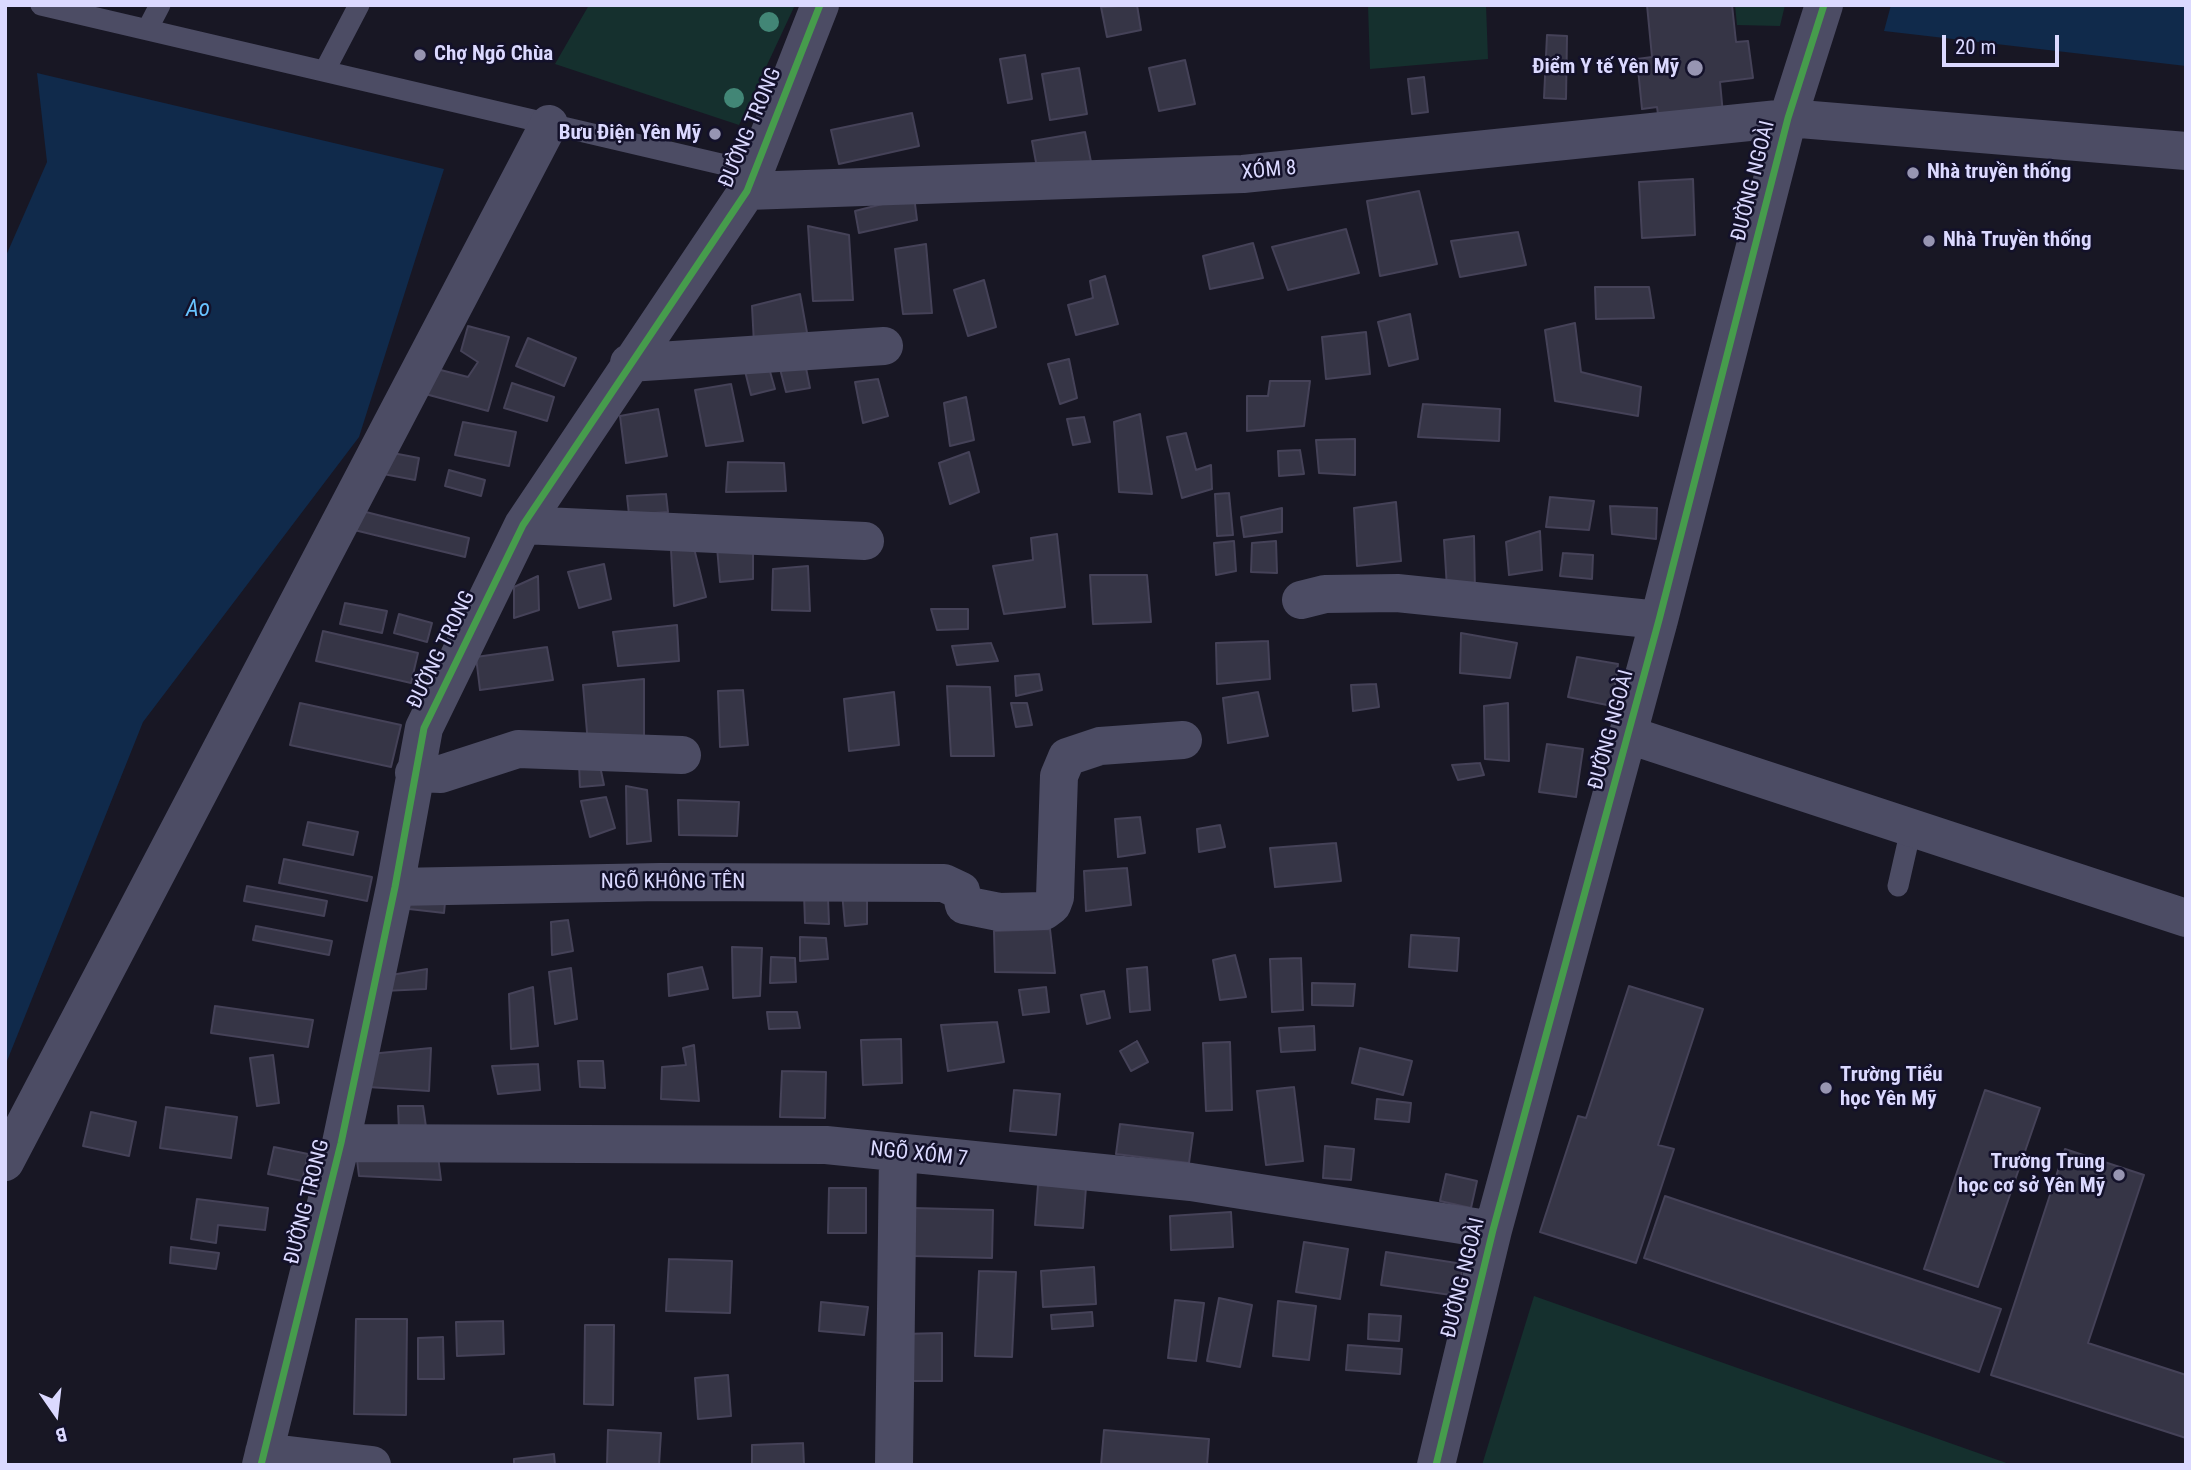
<!DOCTYPE html>
<html>
<head>
<meta charset="utf-8">
<style>
  body { margin:0 }
  #map { position:relative; width:2191px; height:1470px; overflow:hidden; background:#181724; font-family:"Roboto Condensed",sans-serif }
  canvas { display:block }
  .frame { position:absolute; inset:0; border:7px solid #dbd9ff; pointer-events:none }
  .north { position:absolute; left:21px; top:1379px; width:70px; height:70px; -webkit-text-stroke:5px #13112a; paint-order:stroke; rotate:166deg; font-size:19px; font-weight:700; line-height:28px; text-align:center; color:#dbd9ff }
  .north::after { content:''; display:block; margin:auto; width:24px; height:32px; background:#dbd9ff; clip-path:polygon(50% 0,100% 100%,50% 72%,0 100%) }
  .scale { position:absolute; left:1942px; top:35px; width:117px; height:32px; box-sizing:border-box; border:4px solid #dbd9ff; border-top:0; padding-left:9px; font-size:21px; line-height:24px; white-space:nowrap; color:#dbd9ff; -webkit-text-stroke:5px #13112a; paint-order:stroke }
</style>
</head>
<body>
<div id="map">
<canvas width="2191" height="1470"></canvas>
<div class="frame"></div>
<div class="north">B</div>
<div class="scale">20 m</div>
</div>
<script>
const c = document.querySelector('canvas').getContext('2d');
c.lineJoin = 'round';
function fill(path, color) {
  c.fillStyle = color;
  c.fill(path, 'evenodd');
}
function poly(rows) {
  const path = new Path2D();
  for (const r of rows) {
    path.moveTo(r[0], r[1]);
    for (let i = 2; i < r.length; i += 2) path.lineTo(r[i], r[i + 1]);
  }
  return path;
}
function trace(path, color, width, dash) {
  c.strokeStyle = color;
  c.lineWidth = width;
  c.lineCap = dash ? 'butt' : 'round';
  c.setLineDash(dash || []);
  c.stroke(path);
}
function label(font, color, halo, rows, align = 'center') {
  c.font = font + ' "Roboto Condensed",sans-serif';
  c.lineWidth = 5;
  c.setLineDash([]);
  c.textBaseline = 'middle';
  c.strokeStyle = halo;
  c.fillStyle = color;
  for (const [text, x, y, turn = 0] of rows) {
    c.save();
    c.translate(x, y);
    c.rotate((+turn || 0) * Math.PI / 180);
    c.textAlign = isNaN(turn) ? turn : align;
    if (halo) c.strokeText(text, 0, 0);
    c.fillText(text, 0, 0);
    c.restore();
  }
}
fill(poly([
  [589,5,795,5,739,125,555,64],
  [1368,5,1486,5,1488,59,1370,69],
  [1735,5,1785,5,1780,26,1737,25],
  [1534,1296,2012,1465,1482,1465]
]), '#15302e');
fill(poly([
  [1891,5,2186,5,2186,66,1884,31],
  [37,73,444,169,359,437,143,722,5,1066,5,258,47,162]
]), '#102a4b');
const building = poly([
  [1137,5,1141,30,1107,37,1101,7,1137,5],
  [1647,5,1732,5,1736,42,1748,41,1753,78,1720,82,1723,114,1659,121,1657,107,1642,109,1637,59,1652,57,1647,5],
  [1547,35,1567,36,1566,99,1544,98,1547,35],
  [1025,55,1032,99,1008,103,1000,59,1025,55],
  [1185,60,1195,104,1159,111,1149,68,1185,60],
  [1079,68,1087,114,1050,120,1042,74,1079,68],
  [1424,77,1428,112,1412,114,1408,79,1424,77],
  [912,113,919,146,839,164,831,130,912,113],
  [1085,132,1091,162,1038,173,1032,141,1085,132],
  [1693,179,1695,235,1642,238,1639,182,1693,179],
  [1419,191,1437,264,1380,276,1367,201,1419,191],
  [914,196,917,220,859,233,855,211,914,196],
  [808,226,849,235,853,300,813,301,808,226],
  [1346,229,1359,273,1288,290,1272,247,1346,229],
  [1518,232,1526,265,1460,277,1451,241,1518,232],
  [1253,243,1263,278,1210,289,1203,256,1253,243],
  [926,244,932,313,903,314,895,249,926,244],
  [1105,276,1118,324,1076,335,1068,305,1093,298,1090,281,1105,276],
  [984,280,996,327,968,336,954,290,984,280],
  [1595,287,1649,287,1654,318,1596,319,1595,287],
  [800,294,808,338,754,344,752,306,800,294],
  [1410,314,1418,359,1389,366,1378,322,1410,314],
  [1575,323,1581,372,1641,387,1638,416,1555,401,1545,330,1575,323],
  [468,326,509,337,488,411,418,392,425,366,468,377,478,362,461,351,468,326],
  [1366,332,1370,374,1326,379,1322,337,1366,332],
  [528,338,576,358,564,386,516,366,528,338],
  [804,358,810,388,786,392,779,365,804,358],
  [1069,359,1077,398,1060,404,1048,364,1069,359],
  [767,361,775,389,751,395,744,367,767,361],
  [878,379,888,416,863,423,855,382,878,379],
  [1270,381,1310,381,1304,426,1247,431,1247,396,1268,396,1270,381],
  [512,383,554,397,547,421,504,408,512,383],
  [731,384,743,441,706,446,695,390,731,384],
  [966,397,974,440,950,446,944,403,966,397],
  [1423,404,1500,409,1499,441,1418,437,1423,404],
  [658,409,667,456,626,463,620,416,658,409],
  [1140,414,1152,494,1119,492,1114,422,1140,414],
  [1084,417,1090,442,1073,445,1067,419,1084,417],
  [463,422,516,432,509,466,455,455,463,422],
  [1186,433,1196,470,1211,465,1212,489,1182,498,1167,437,1186,433],
  [1355,439,1355,475,1319,473,1316,440,1355,439],
  [1300,450,1304,474,1279,476,1278,451,1300,450],
  [382,451,419,458,415,480,378,473,382,451],
  [969,452,979,492,950,504,939,463,969,452],
  [728,462,784,463,786,491,726,492,728,462],
  [449,470,485,480,481,496,445,486,449,470],
  [1229,493,1233,535,1217,536,1215,494,1229,493],
  [666,494,668,512,629,515,627,496,666,494],
  [1550,497,1594,501,1589,530,1546,527,1550,497],
  [1396,502,1401,561,1357,566,1354,508,1396,502],
  [1610,506,1657,508,1656,539,1612,534,1610,506],
  [350,508,469,538,465,557,346,528,350,508],
  [1282,508,1282,532,1244,537,1241,517,1282,508],
  [1540,531,1542,570,1509,575,1506,542,1540,531],
  [1057,534,1065,607,1004,614,993,566,1033,560,1031,538,1057,534],
  [1474,536,1475,592,1447,588,1444,540,1474,536],
  [1234,541,1236,571,1216,575,1214,543,1234,541],
  [1276,541,1277,573,1251,572,1252,543,1276,541],
  [693,544,706,597,674,606,671,549,693,544],
  [717,547,753,549,753,579,720,582,717,547],
  [1563,553,1593,555,1592,579,1560,576,1563,553],
  [604,564,611,599,579,608,568,572,604,564],
  [808,566,810,611,772,610,773,569,808,566],
  [1090,575,1147,575,1151,622,1093,624,1090,575],
  [538,576,539,610,514,618,514,587,538,576],
  [345,603,387,611,382,633,340,624,345,603],
  [931,609,968,609,968,629,937,630,931,609],
  [399,614,432,623,427,642,394,633,399,614],
  [677,625,679,661,618,666,613,632,677,625],
  [323,631,418,653,411,683,316,661,323,631],
  [1461,633,1517,643,1510,678,1460,673,1461,633],
  [1268,641,1270,679,1217,684,1216,643,1268,641],
  [991,643,998,661,957,665,952,646,991,643],
  [547,647,553,680,480,690,476,657,547,647],
  [1577,657,1618,664,1612,706,1568,697,1577,657],
  [1039,674,1042,690,1016,696,1015,676,1039,674],
  [644,679,644,740,588,744,583,685,644,679],
  [1376,684,1379,707,1353,711,1351,685,1376,684],
  [947,686,990,687,994,756,951,756,947,686],
  [743,690,748,745,720,747,718,691,743,690],
  [894,692,899,745,849,751,844,699,894,692],
  [1258,692,1268,736,1228,743,1223,698,1258,692],
  [300,703,401,725,391,767,290,745,300,703],
  [1011,703,1027,703,1032,725,1016,727,1011,703],
  [1508,703,1509,761,1485,759,1484,706,1508,703],
  [1547,744,1583,749,1576,797,1539,792,1547,744],
  [1480,763,1484,775,1458,780,1452,765,1480,763],
  [579,764,600,766,604,785,580,787,579,764],
  [626,786,647,790,651,841,627,844,626,786],
  [606,797,615,828,590,837,581,801,606,797],
  [678,800,739,802,737,836,679,835,678,800],
  [1140,817,1145,853,1118,857,1115,819,1140,817],
  [308,822,358,832,353,855,303,845,308,822],
  [1220,825,1225,847,1199,852,1197,829,1220,825],
  [1336,843,1341,881,1275,887,1270,848,1336,843],
  [284,859,372,877,367,901,279,883,284,859],
  [1127,868,1131,905,1086,911,1084,871,1127,868],
  [447,881,444,913,409,909,412,884,447,881],
  [247,886,327,901,324,916,244,901,247,886],
  [842,892,867,895,867,924,845,926,842,892],
  [804,894,828,898,829,924,805,923,804,894],
  [568,920,573,951,552,955,551,922,568,920],
  [256,926,332,941,329,955,253,940,256,926],
  [1050,929,1055,973,995,972,994,931,1050,929],
  [1411,935,1459,938,1457,971,1409,967,1411,935],
  [800,937,826,938,828,959,800,961,800,937],
  [732,947,762,948,760,996,733,998,732,947],
  [1235,955,1246,997,1220,1000,1213,960,1235,955],
  [771,957,795,958,796,982,770,983,771,957],
  [1301,958,1303,1010,1272,1012,1270,959,1301,958],
  [702,967,708,989,669,996,668,974,702,967],
  [1147,967,1150,1010,1130,1012,1127,969,1147,967],
  [571,968,577,1019,555,1024,549,972,571,968],
  [427,969,426,989,383,991,391,975,427,969],
  [1312,983,1355,984,1353,1006,1312,1005,1312,983],
  [1629,986,1703,1009,1658,1145,1674,1149,1636,1263,1540,1232,1578,1116,1586,1118,1629,986],
  [533,987,538,1046,511,1049,509,994,533,987],
  [1046,987,1049,1012,1023,1015,1019,990,1046,987],
  [1104,991,1110,1018,1087,1024,1081,995,1104,991],
  [215,1006,313,1020,308,1047,211,1033,215,1006],
  [767,1012,797,1012,800,1028,769,1029,767,1012],
  [997,1022,1004,1062,948,1071,941,1025,997,1022],
  [1314,1026,1315,1050,1281,1052,1279,1028,1314,1026],
  [901,1039,902,1083,863,1085,861,1040,901,1039],
  [1137,1041,1148,1062,1131,1071,1120,1051,1137,1041],
  [1230,1042,1232,1110,1206,1111,1203,1043,1230,1042],
  [694,1045,699,1101,661,1099,662,1067,686,1065,683,1048,694,1045],
  [431,1048,429,1091,368,1087,370,1054,431,1048],
  [1360,1048,1412,1061,1403,1095,1352,1083,1360,1048],
  [273,1055,279,1103,257,1106,250,1058,273,1055],
  [578,1061,603,1061,605,1088,580,1087,578,1061],
  [538,1064,540,1090,498,1094,492,1066,538,1064],
  [782,1071,826,1072,825,1118,780,1117,782,1071],
  [1294,1087,1303,1161,1266,1165,1257,1091,1294,1087],
  [1014,1090,1060,1094,1056,1135,1010,1131,1014,1090],
  [1985,1090,2040,1108,1978,1287,1924,1269,1985,1090],
  [1377,1099,1411,1103,1409,1122,1375,1119,1377,1099],
  [398,1106,423,1106,426,1127,399,1131,398,1106],
  [166,1107,237,1117,231,1158,160,1148,166,1107],
  [91,1112,136,1122,129,1156,83,1146,91,1112],
  [1120,1124,1193,1133,1189,1163,1116,1154,1120,1124],
  [1325,1146,1354,1149,1351,1180,1323,1178,1325,1146],
  [274,1147,308,1154,302,1181,268,1174,274,1147],
  [2065,1149,2144,1175,2088,1343,2186,1375,2186,1438,1991,1375,2065,1149],
  [356,1152,438,1156,441,1180,359,1176,356,1152],
  [1446,1174,1477,1181,1471,1208,1440,1201,1446,1174],
  [1038,1185,1086,1187,1083,1228,1035,1225,1038,1185],
  [829,1188,866,1188,866,1233,828,1233,829,1188],
  [1665,1196,2001,1309,1979,1372,1644,1258,1665,1196],
  [197,1199,268,1208,265,1230,218,1225,216,1243,191,1239,197,1199],
  [913,1208,993,1210,992,1258,912,1256,913,1208],
  [1231,1212,1233,1247,1171,1250,1170,1216,1231,1212],
  [1304,1242,1348,1249,1340,1299,1296,1292,1304,1242],
  [171,1247,219,1253,216,1269,170,1263,171,1247],
  [1386,1252,1463,1264,1458,1296,1381,1285,1386,1252],
  [669,1259,732,1261,730,1313,666,1311,669,1259],
  [1094,1267,1096,1304,1043,1307,1041,1271,1094,1267],
  [979,1271,1016,1272,1012,1357,975,1356,979,1271],
  [1219,1298,1252,1305,1240,1367,1207,1361,1219,1298],
  [1175,1300,1204,1303,1196,1361,1168,1358,1175,1300],
  [1278,1301,1316,1306,1309,1360,1273,1356,1278,1301],
  [821,1302,868,1307,864,1335,819,1331,821,1302],
  [1092,1312,1093,1326,1052,1329,1051,1315,1092,1312],
  [1369,1314,1401,1316,1399,1341,1368,1339,1369,1314],
  [356,1319,407,1319,406,1415,354,1414,356,1319],
  [503,1321,504,1354,457,1356,456,1322,503,1321],
  [585,1325,614,1325,613,1405,584,1404,585,1325],
  [942,1333,942,1381,903,1381,903,1334,942,1333],
  [443,1337,444,1379,418,1379,418,1338,443,1337],
  [1348,1345,1402,1349,1400,1374,1346,1370,1348,1345],
  [728,1375,731,1416,698,1419,695,1378,728,1375],
  [608,1430,661,1433,659,1465,607,1465,608,1430],
  [1104,1430,1209,1439,1207,1465,1101,1465,1104,1430],
  [803,1443,804,1465,752,1465,752,1445,803,1443],
  [554,1454,555,1465,514,1465,514,1459,554,1454]
]);
fill(building, '#363546');
trace(building, '#454258', 2);
trace(poly([
  [41,5,755,172],
  [148,28,160,5],
  [325,70,359,5],
  [1898,886,1911,829]
]), '#4c4c64', 21);
trace(poly([
  [747,191,1243,174,1788,118,2186,151],
  [629,363,884,346],
  [523,525,865,541],
  [1301,600,1325,594,1397,593,1659,620],
  [1629,735,2186,918],
  [414,773,441,774,518,749,682,755],
  [395,887,661,882,944,883,961,891,964,905,999,912,1044,911,1052,905,1055,897,1059,776,1067,757,1100,746,1183,740],
  [341,1143,826,1145,1191,1182,1493,1230],
  [5,1162,549,124],
  [264,1452,372,1465],
  [261,1465,341,1143,395,887,424,728,523,525,747,191,820,5],
  [894,1465,898,1153],
  [1436,1465,1493,1230,1659,620,1788,118,1824,5]
]), '#4c4c64', 38);
trace(poly([
  [261,1465,341,1143,395,887,424,728,523,525,747,191,820,5],
  [1436,1465,1493,1230,1659,620,1788,118,1824,5]
]), '#469c4c', 7);
c.fillStyle = '#428676';
for (const [x, y] of [
  [769,22],
  [734,98]
]) {
  c.beginPath();
  c.arc(x, y, 10, 0, 2 * Math.PI);
  c.fill();
}
for (const [x, y, r, color] of [
  [420,55,7,"#9795b2"],
  [1695,68,9,"#9795b2"],
  [715,134,7,"#9795b2"],
  [1913,173,7,"#9795b2"],
  [1929,241,7,"#9795b2"],
  [1826,1088,7,"#9795b2"],
  [2119,1175,7,"#9795b2"]
]) {
  const dot = new Path2D();
  dot.arc(x, y, r, 0, 2 * Math.PI);
  c.fillStyle = color;
  c.fill(dot);
  trace(dot, '#13112a', 2.5);
}
label('bold 21px', '#dbd9ff', '#13112a', [
  ["Chợ Ngõ Chùa",434,55],
  ["Điểm Y tế Yên Mỹ",1679,68,"right"],
  ["Bưu Điện Yên Mỹ",701,134,"right"],
  ["Nhà truyền thống",1927,173],
  ["Nhà Truyền thống",1943,241],
  ["Trường Tiểu",1840,1076],
  ["học Yên Mỹ",1840,1100],
  ["Trường Trung",2105,1163,"right"],
  ["học cơ sở Yên Mỹ",2105,1187,"right"]
], 'left');
label('21px', '#dbd9ff', '#13112a', [
  ["ĐƯỜNG TRONG",751,128,-67],
  ["XÓM 8",1269,171,-5],
  ["ĐƯỜNG NGOÀI",1754,181,-76],
  ["ĐƯỜNG TRONG",442,650,-64],
  ["ĐƯỜNG NGOÀI",1612,730,-75],
  ["NGÕ KHÔNG TÊN",673,883],
  ["NGÕ XÓM 7",919,1155,6],
  ["ĐƯỜNG TRONG",308,1202,-76],
  ["ĐƯỜNG NGOÀI",1464,1278,-76]
]);
label('italic 23px', '#68c3ff', '#13112a', [
  ["Ao",198,310]
]);
</script>
</body>
</html>
